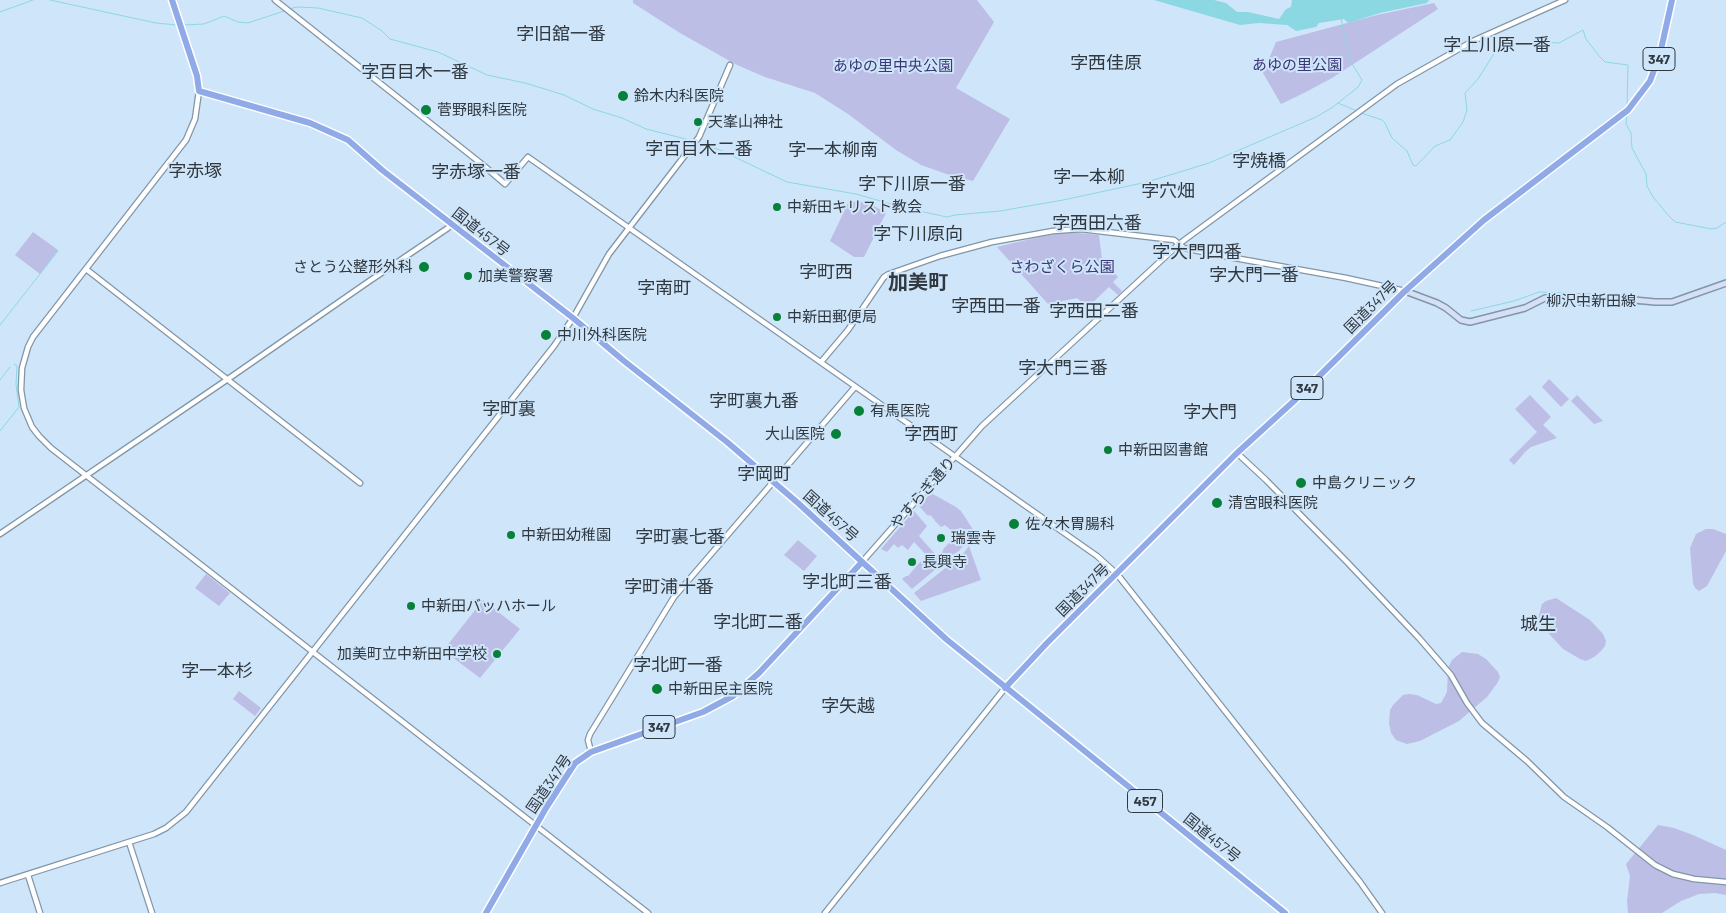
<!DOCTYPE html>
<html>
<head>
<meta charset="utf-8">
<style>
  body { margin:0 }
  canvas { display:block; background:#cfe5f9 }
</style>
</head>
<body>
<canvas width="1726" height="913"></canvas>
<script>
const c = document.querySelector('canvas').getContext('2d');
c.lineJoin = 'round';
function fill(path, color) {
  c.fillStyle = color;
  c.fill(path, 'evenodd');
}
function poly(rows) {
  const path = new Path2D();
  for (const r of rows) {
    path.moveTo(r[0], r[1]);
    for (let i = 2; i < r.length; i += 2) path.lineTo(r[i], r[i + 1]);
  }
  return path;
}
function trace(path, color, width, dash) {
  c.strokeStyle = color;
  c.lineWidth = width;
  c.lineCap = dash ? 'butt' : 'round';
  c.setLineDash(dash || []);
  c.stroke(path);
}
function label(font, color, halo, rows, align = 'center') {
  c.font = font + ' Barlow,"Noto Sans JP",sans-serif';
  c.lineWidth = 4;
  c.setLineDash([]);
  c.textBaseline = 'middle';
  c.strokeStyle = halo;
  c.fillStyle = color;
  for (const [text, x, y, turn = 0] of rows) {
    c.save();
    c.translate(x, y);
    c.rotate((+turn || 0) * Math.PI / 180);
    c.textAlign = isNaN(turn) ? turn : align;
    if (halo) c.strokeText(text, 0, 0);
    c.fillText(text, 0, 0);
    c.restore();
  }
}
fill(poly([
  [633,0,977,0,994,22,956,88,1010,119,973,181,955,177,921,165,896,150,848,114,815,93,765,77,737,65,680,33,633,3],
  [1434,3,1438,9,1332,78,1302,94,1281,104,1263,73,1276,42,1377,15],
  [849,201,869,203,886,213,864,257,854,257,830,241],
  [33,232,58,250,40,274,15,255],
  [1068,232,1099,235,1102,259,1118,277,1113,282,1122,291,1118,295,1109,287,1088,307,1077,298,1048,304,997,247,1043,236],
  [1549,379,1569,399,1561,407,1542,387],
  [1530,395,1551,417,1543,425,1557,438,1531,447,1525,452,1514,465,1509,460,1537,432,1515,409],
  [1577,395,1603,421,1594,424,1571,401],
  [931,493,956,507,961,511,974,531,959,551,944,560,941,554,944,548,949,543,954,544,957,538,953,535,953,532,945,525,941,527,935,521,934,519,930,515,928,516,919,506],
  [914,511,927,526,919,536,943,563,912,589,902,579,906,576,908,576,921,561,924,565,930,559,914,542,908,550,902,545,898,548,894,544,887,552,881,549],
  [1706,529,1713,529,1726,534,1726,551,1707,586,1699,591,1695,588,1693,583,1690,548,1696,534],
  [798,540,817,556,804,571,784,555],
  [969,546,981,580,921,601,914,593,963,554],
  [206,574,230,593,219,606,195,588],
  [1556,598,1590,620,1603,634,1606,641,1605,646,1601,651,1594,657,1586,661,1580,659,1563,649,1540,624,1538,619,1542,604,1546,601],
  [483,600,520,629,480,678,448,654,446,647],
  [1462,652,1478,654,1486,659,1498,672,1500,677,1498,682,1487,697,1459,721,1420,741,1407,744,1396,740,1391,733,1389,723,1390,710,1393,705,1403,695,1409,694,1417,695,1436,704,1441,703,1447,692,1448,668,1452,660],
  [239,691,261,708,255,716,233,699],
  [1658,825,1674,828,1693,835,1726,850,1726,895,1715,893,1699,894,1681,901,1662,913,1628,913,1627,901,1630,876,1626,864]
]), '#bdbee5');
fill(poly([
  [1154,0,1214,0,1226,3,1237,12,1248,12,1279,19,1286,9,1291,7,1292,0,1429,0,1427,3,1380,13,1348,23,1344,19,1319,23,1316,27,1296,31,1287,25,1259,23,1240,25]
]), '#8bd8e3');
trace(poly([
  [50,0,156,23,177,25],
  [288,9,298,7,318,8,362,18,382,31,390,39,438,52,487,75,525,83,564,95,593,109,622,118,646,129,694,141],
  [0,12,33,0],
  [183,25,204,24,224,16,238,22,248,23,284,11],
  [1338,103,1357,111],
  [1361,113,1382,120,1385,123,1392,138,1407,151,1413,165,1416,166,1435,146,1450,140,1463,122,1467,110,1465,93,1478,79,1495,52,1504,46,1512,44,1526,45,1542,42,1559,43,1583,30,1586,39,1600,57,1605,62,1628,65,1627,107],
  [1627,114,1626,124,1631,133,1632,148,1646,174,1647,186,1653,197,1668,215,1675,222,1712,229,1717,228,1726,222],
  [698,143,720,150,787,182,856,194,905,208,947,217,955,215,1000,211,1063,200,1147,182,1209,163,1316,117,1333,107,1358,87,1362,80,1349,59,1341,18],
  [1675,304,1726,286],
  [1618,305,1671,304],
  [1471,311,1514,301,1539,292,1592,294,1607,300],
  [0,325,58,251],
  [229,375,363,283],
  [0,380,10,367],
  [0,431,19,407,16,384,17,366,14,364],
  [92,468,221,380],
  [0,530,78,478]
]), '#8bd8e3', 1);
const tertiary = poly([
  [275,0,483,165,505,184,528,157,1097,556,1117,574,1360,882,1382,913],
  [199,91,195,119,186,140,33,337,28,347,22,368,21,390,24,408,32,427,39,436,51,448,648,913],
  [86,269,360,483],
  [821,362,848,330,884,277,889,274,940,256,992,242,1053,231,1081,229,1174,240,1184,248,1218,255,1346,278,1405,291],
  [1237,453,1266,480,1347,562,1419,638,1451,675,1467,703,1482,723,1527,761,1564,797,1607,827,1655,865,1673,874,1694,879,1726,882],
  [0,534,228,379,368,282,448,228,451,224],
  [862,562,982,426,1179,244,1397,84,1473,41,1565,0],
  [591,752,588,740,590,734,674,597,855,387],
  [129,842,152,913],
  [28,875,40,913],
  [0,883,154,834,166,828,186,812,554,346,573,318,609,254,699,137,730,65],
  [825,913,1005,688]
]);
const secondary = poly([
  [1405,291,1437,303,1446,308,1461,320,1470,322,1525,308,1545,298,1593,303,1606,303,1624,299,1655,302,1672,302,1726,283]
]);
const trunk = poly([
  [172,0,197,76,199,91,310,123,348,140,382,170,573,318,624,361,727,442,798,503,946,639,1285,913],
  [1005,688,1047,643,1237,453,1294,401,1405,291,1484,220,1628,110,1650,81,1660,54,1672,0],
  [486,913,546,808,575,763,591,752,703,712,733,696,759,673,862,562]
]);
trace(tertiary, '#8296a8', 7);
trace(secondary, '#8296a8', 8);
trace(trunk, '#fff', 9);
trace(tertiary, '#fff', 4.5);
trace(secondary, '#d5dff6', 5);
trace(trunk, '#90aae8', 6);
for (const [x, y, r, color] of [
  [623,96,6,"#07813a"],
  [426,110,6,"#07813a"],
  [698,122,5,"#07813a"],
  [777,207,5,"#07813a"],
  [424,267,6,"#07813a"],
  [468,276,5,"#07813a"],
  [777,317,5,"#07813a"],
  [546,335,6,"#07813a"],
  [859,411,6,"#07813a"],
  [836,434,6,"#07813a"],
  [1108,450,5,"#07813a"],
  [1301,483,6,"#07813a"],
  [1217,503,6,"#07813a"],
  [1014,524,6,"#07813a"],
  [511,535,5,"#07813a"],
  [941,538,5,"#07813a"],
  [912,562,5,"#07813a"],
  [411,606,5,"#07813a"],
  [497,654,5,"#07813a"],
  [657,689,6,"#07813a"]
]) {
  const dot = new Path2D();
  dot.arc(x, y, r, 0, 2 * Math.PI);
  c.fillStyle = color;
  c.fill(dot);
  trace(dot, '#cfe5f9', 2);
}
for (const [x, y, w] of [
  [1659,59,32],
  [1307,388,32],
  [659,727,32],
  [1145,801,35]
]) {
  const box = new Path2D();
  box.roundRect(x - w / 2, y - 11.5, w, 23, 4);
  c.fillStyle = '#cfe5f9';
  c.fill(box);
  trace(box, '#303840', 1);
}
label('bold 14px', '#303840', null, [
  ["347",1659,59],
  ["347",1307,388],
  ["347",659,727],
  ["457",1145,801]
]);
label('15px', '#3c3576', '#cfe5f9', [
  ["あゆの里公園",1297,65],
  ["あゆの里中央公園",893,66],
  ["さわざくら公園",1062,267]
]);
label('15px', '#303840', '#cfe5f9', [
  ["鈴木内科医院",634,96],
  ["菅野眼科医院",437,110],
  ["天峯山神社",708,122],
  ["中新田キリスト教会",787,207],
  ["さとう公整形外科",413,267,"right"],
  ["加美警察署",478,276],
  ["中新田郵便局",787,317],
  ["中川外科医院",557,335],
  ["有馬医院",870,411],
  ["大山医院",825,434,"right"],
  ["中新田図書館",1118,450],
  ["中島クリニック",1312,483],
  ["清宮眼科医院",1228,503],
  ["佐々木胃腸科",1025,524],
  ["中新田幼稚園",521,535],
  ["瑞雲寺",951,538],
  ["長興寺",922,562],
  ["中新田バッハホール",421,606],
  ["加美町立中新田中学校",487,654,"right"],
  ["中新田民主医院",668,689]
], 'left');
label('15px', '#303840', '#cfe5f9', [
  ["国道457号",481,232,38],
  ["柳沢中新田線",1591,301],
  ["国道347号",1371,307,-45],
  ["やすらぎ通り",923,493,-49],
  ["国道457号",831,516,42],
  ["国道347号",1083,590,-45],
  ["国道347号",549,784,-56],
  ["国道457号",1212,838,39]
]);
label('18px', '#303840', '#cfe5f9', [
  ["字旧舘一番",561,34],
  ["字上川原一番",1497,45],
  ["字西佳原",1106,63],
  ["字百目木一番",415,72],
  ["字百目木二番",699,149],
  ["字一本柳南",833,150],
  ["字焼橋",1259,161],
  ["字赤塚",195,171],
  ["字赤塚一番",476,172],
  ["字一本柳",1089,177],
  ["字下川原一番",912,184],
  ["字穴畑",1168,191],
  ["字西田六番",1097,223],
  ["字下川原向",918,234],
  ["字大門四番",1197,252],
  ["字町西",826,272],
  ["字大門一番",1254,275],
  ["字南町",664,288],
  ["字西田一番",996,306],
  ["字西田二番",1094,311],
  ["字大門三番",1063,368],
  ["字町裏九番",754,401],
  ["字町裏",509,409],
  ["字大門",1210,412],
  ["字西町",931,434],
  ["字岡町",764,474],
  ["字町裏七番",680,537],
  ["字北町三番",847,582],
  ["字町浦十番",669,587],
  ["字北町二番",758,622],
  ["城生",1538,624],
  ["字北町一番",678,665],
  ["字一本杉",217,671],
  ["字矢越",848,706]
]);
label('bold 20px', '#303840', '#cfe5f9', [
  ["加美町",918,282]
]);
</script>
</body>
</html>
